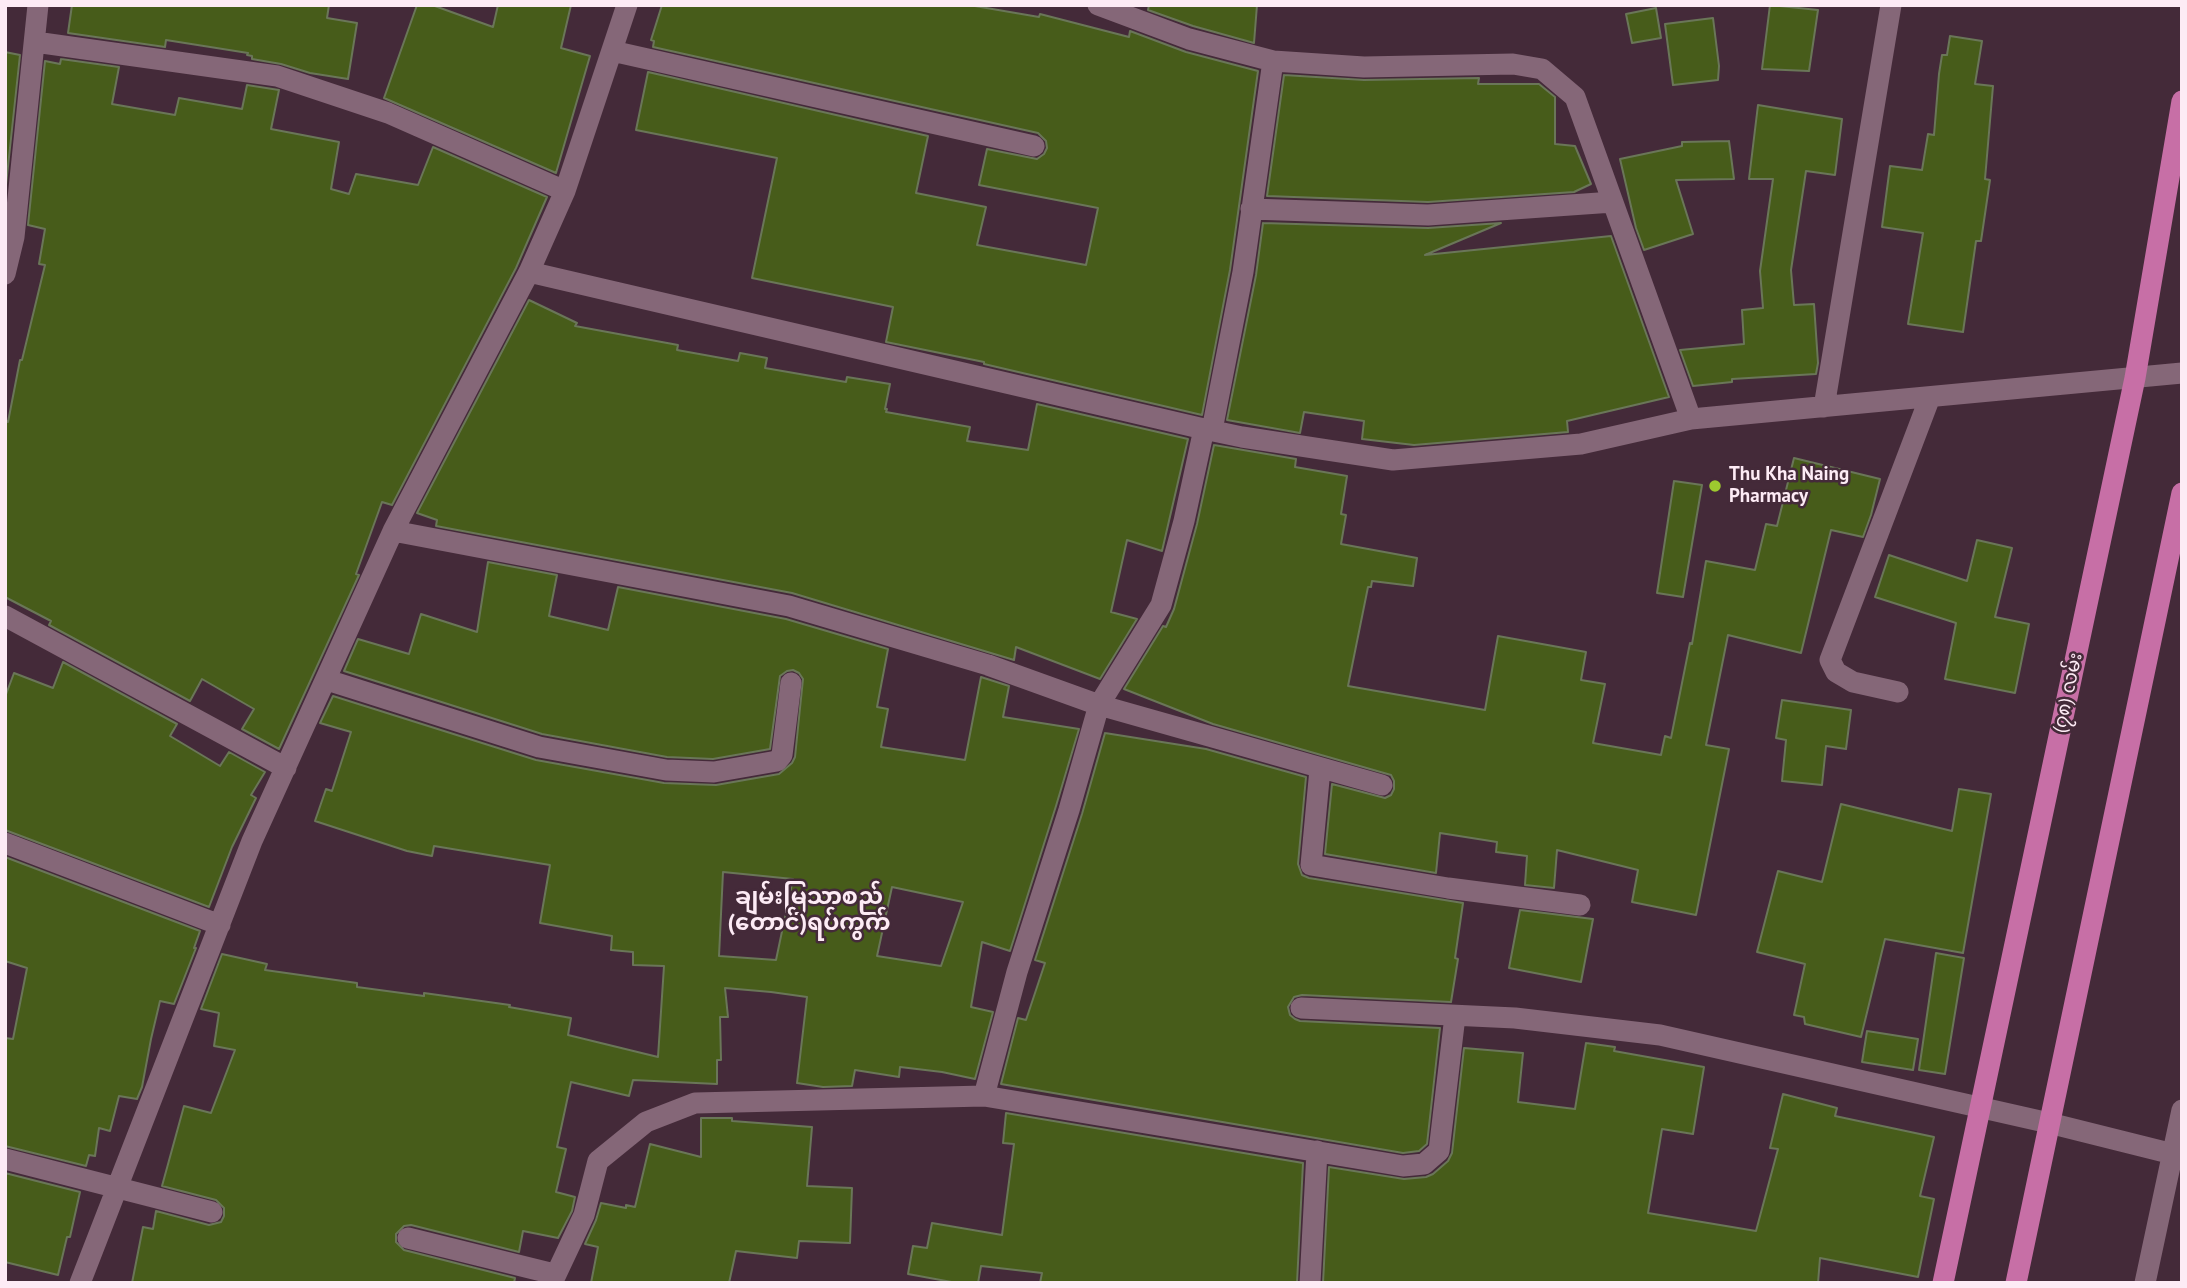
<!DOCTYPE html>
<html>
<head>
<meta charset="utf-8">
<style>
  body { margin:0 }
  #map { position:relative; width:2187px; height:1288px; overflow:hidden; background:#442a39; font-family:"PT Sans",sans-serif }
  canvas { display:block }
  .frame { position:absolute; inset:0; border:7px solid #fdebf5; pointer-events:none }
</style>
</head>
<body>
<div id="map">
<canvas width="2187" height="1288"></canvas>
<div class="frame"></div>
</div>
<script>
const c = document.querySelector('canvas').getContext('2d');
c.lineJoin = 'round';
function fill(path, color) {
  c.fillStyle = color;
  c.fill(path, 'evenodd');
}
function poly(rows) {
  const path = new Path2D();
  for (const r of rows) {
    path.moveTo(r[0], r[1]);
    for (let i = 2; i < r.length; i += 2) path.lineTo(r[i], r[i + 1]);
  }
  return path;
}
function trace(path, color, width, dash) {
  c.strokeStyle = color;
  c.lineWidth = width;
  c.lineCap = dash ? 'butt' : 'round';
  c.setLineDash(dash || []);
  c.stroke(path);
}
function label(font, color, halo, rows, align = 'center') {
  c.font = font + ' "PT Sans","Noto Sans Myanmar",sans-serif';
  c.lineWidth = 5;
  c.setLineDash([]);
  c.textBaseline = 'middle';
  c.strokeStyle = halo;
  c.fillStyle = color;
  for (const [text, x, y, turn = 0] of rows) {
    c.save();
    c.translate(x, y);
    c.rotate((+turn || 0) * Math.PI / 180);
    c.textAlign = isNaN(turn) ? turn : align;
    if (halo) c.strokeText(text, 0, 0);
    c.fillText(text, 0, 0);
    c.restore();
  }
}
const building = poly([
  [72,5,329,5,327,18,357,23,348,79,310,73,281,64,252,59,252,56,247,55,248,53,166,40,165,47,68,33,72,5],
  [417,5,432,5,493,27,498,5,571,5,561,48,590,56,556,173,384,98,417,5],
  [662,5,969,5,1039,17,1040,14,1129,37,1130,31,1186,52,1258,71,1230,270,1202,415,984,364,984,362,886,342,893,307,752,278,777,158,636,130,648,72,928,136,916,193,986,207,977,245,1086,265,1098,208,979,185,987,149,1037,159,1044,154,1047,148,1046,141,1038,133,653,47,654,41,651,40,662,5],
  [1149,5,1257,5,1254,43,1193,26,1148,10,1149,5],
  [1770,5,1818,10,1809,71,1762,69,1770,5],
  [1656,8,1661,38,1632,43,1626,14,1656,8],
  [1713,18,1719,66,1718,80,1673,85,1665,24,1713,18],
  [1950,36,1982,41,1975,84,1993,86,1985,179,1990,180,1981,241,1976,241,1963,332,1908,324,1923,233,1882,227,1890,166,1922,170,1928,134,1934,135,1939,74,1942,55,1947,55,1950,36],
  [5,52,20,55,5,194,5,52],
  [61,59,119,67,112,104,175,115,179,98,242,109,247,85,279,90,271,129,339,142,331,189,349,194,356,174,418,185,433,147,547,197,516,268,392,505,382,502,356,574,359,575,279,749,242,729,254,709,202,679,190,701,49,625,51,621,5,597,5,421,8,422,20,360,22,360,45,265,39,264,45,229,28,225,45,61,60,64,61,59],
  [1284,75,1364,80,1479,78,1478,84,1539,84,1555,97,1555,144,1575,146,1591,184,1574,192,1428,202,1267,196,1284,75],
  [1758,105,1842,119,1835,175,1806,171,1791,270,1794,305,1814,304,1818,363,1816,374,1732,379,1732,382,1693,386,1680,350,1744,344,1742,310,1763,308,1760,271,1773,179,1749,179,1758,105],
  [1729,141,1734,179,1676,180,1693,234,1644,250,1636,228,1620,159,1682,146,1682,142,1729,141],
  [1263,223,1428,228,1501,223,1425,255,1611,236,1669,397,1567,421,1568,432,1414,445,1362,439,1364,421,1304,412,1300,433,1227,420,1256,275,1263,223],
  [529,300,577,323,575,326,678,345,677,350,738,361,740,353,767,358,765,368,846,382,847,377,890,384,885,409,887,409,886,412,970,427,967,441,1028,450,1037,404,1188,439,1162,551,1127,540,1111,612,1137,619,1100,679,1016,647,1014,660,792,593,436,526,437,520,417,513,529,300],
  [1214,445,1296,459,1295,467,1347,476,1341,514,1346,515,1341,544,1417,558,1413,586,1372,581,1371,587,1368,587,1348,686,1485,710,1498,636,1586,652,1581,680,1605,684,1593,743,1661,755,1665,736,1671,738,1690,643,1692,644,1706,561,1755,570,1766,524,1777,526,1794,458,1880,479,1871,515,1863,537,1831,530,1801,653,1728,635,1706,745,1729,749,1696,915,1632,902,1638,870,1557,850,1554,888,1525,885,1527,856,1496,852,1497,842,1440,833,1436,873,1325,854,1332,784,1385,798,1391,795,1394,789,1394,781,1391,775,1213,724,1124,689,1163,626,1166,627,1174,609,1197,524,1214,445],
  [1674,481,1702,485,1683,597,1657,593,1674,481],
  [1977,540,2012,548,1995,617,2029,624,2015,693,1945,679,1956,623,1875,597,1889,555,1967,581,1977,540],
  [488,562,557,575,549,616,608,630,618,587,786,619,888,649,877,707,888,709,881,747,965,760,981,677,1009,686,1003,717,1079,729,1056,806,1010,951,982,942,971,1007,993,1012,975,1079,942,1072,900,1067,899,1077,855,1070,852,1086,823,1087,797,1083,807,997,771,992,725,988,728,1017,720,1017,721,1060,717,1060,717,1084,633,1080,629,1096,571,1082,557,1147,566,1149,556,1192,575,1197,572,1211,558,1238,523,1231,519,1252,411,1225,404,1226,396,1234,396,1242,404,1250,515,1278,514,1283,132,1283,143,1227,153,1229,156,1211,209,1225,221,1222,224,1216,224,1208,216,1200,162,1186,184,1106,211,1113,235,1050,214,1046,219,1013,201,1009,222,954,267,964,265,970,357,983,357,987,424,996,424,993,510,1005,509,1007,571,1018,568,1035,658,1057,664,966,633,965,633,952,611,950,612,936,540,923,550,865,434,846,432,856,407,851,315,821,326,789,332,791,351,732,320,723,333,696,536,760,664,783,716,785,779,774,792,763,795,757,803,679,799,673,793,670,787,671,780,676,770,749,713,759,667,757,542,734,344,671,358,639,409,654,421,614,477,632,488,562],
  [723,872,793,879,776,960,719,956,723,872],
  [892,887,963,902,941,966,877,956,892,887],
  [63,662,177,724,170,736,220,766,229,752,265,772,251,795,256,798,232,847,209,907,5,830,5,697,14,673,53,688,63,662],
  [1782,700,1851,710,1846,749,1826,746,1822,785,1782,781,1786,740,1776,738,1782,700],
  [1105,733,1206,749,1306,777,1298,864,1302,875,1309,878,1463,903,1455,958,1458,959,1451,1002,1302,995,1294,997,1288,1007,1290,1015,1295,1019,1300,1021,1440,1028,1427,1144,1419,1151,1403,1153,1001,1084,1018,1018,1026,1020,1045,963,1035,960,1082,814,1105,733],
  [1959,789,1991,794,1963,953,1885,939,1861,1037,1805,1024,1804,1017,1794,1015,1805,964,1757,952,1778,871,1822,882,1841,804,1952,831,1959,789],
  [5,857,200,931,194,948,196,948,174,1004,160,1001,151,1039,142,1087,137,1099,119,1096,110,1131,99,1128,95,1156,89,1155,86,1166,5,1146,5,1038,13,1039,27,968,5,961,5,857],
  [1520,910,1593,919,1581,982,1509,968,1520,910],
  [1936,953,1964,958,1945,1074,1919,1070,1936,953],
  [1867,1031,1918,1039,1913,1070,1862,1062,1867,1031],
  [1586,1043,1615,1047,1614,1051,1704,1067,1693,1134,1662,1129,1648,1213,1756,1231,1778,1149,1770,1148,1783,1094,1837,1108,1835,1116,1934,1137,1920,1196,1934,1199,1918,1277,1820,1258,1818,1283,1323,1283,1329,1167,1404,1179,1426,1177,1433,1174,1448,1161,1452,1153,1464,1048,1523,1053,1518,1102,1575,1109,1586,1043],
  [1006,1113,1303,1163,1297,1283,1040,1283,1042,1273,981,1266,978,1283,957,1283,908,1274,913,1246,927,1248,932,1223,1002,1235,1014,1144,1003,1143,1006,1113],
  [701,1118,732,1118,732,1121,812,1127,807,1186,852,1188,850,1243,799,1241,797,1258,736,1251,729,1283,591,1283,598,1247,585,1244,596,1220,601,1203,626,1208,626,1205,635,1207,650,1144,701,1157,701,1118],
  [5,1173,80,1192,70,1237,67,1237,58,1275,5,1262,5,1173]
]);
fill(building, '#475c1a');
trace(building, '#6a7658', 2);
trace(poly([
  [1098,5,1189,39,1273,61,1364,67,1513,64,1542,69,1575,97,1691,419],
  [35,42,277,76,388,113,565,191],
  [612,51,1034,146],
  [1251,209,1428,215,1613,202],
  [529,272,1204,429,1242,437,1393,460,1581,444,1691,419,2182,373],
  [5,274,14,237,38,5],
  [1824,407,1891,5],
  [1212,430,1243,272,1273,61],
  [393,531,789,606,988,665,1099,705,1382,785],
  [5,616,286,768],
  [327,680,539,747,666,770,714,772,777,761,782,755,791,683],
  [1898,692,1853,682,1836,672,1830,660,1930,397],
  [1320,769,1311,865,1448,888,1580,905],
  [5,843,220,925],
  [1301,1008,1515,1018,1660,1035,2049,1123,2173,1154],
  [984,1096,1017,972,1069,810,1099,705,1161,605,1184,521,1204,429],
  [5,1159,212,1212],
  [408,1238,554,1274],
  [80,1283,252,841,393,531,529,272,565,191,627,5],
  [552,1283,584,1215,598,1161,646,1122,695,1103,984,1096,1403,1166,1424,1164,1439,1151,1455,1016],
  [1310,1283,1317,1151],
  [2145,1283,2182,1110]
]), '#856778', 21);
trace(poly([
  [1943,1283,2135,378,2182,101],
  [2016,1283,2182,493]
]), '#c76fa6', 21);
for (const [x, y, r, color] of [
  [1715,486,7,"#9dca2f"]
]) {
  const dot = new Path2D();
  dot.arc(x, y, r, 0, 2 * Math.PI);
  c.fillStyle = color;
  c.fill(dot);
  trace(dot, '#442a39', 2.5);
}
label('bold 19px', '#fdebf5', '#442a39', [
  ["Thu Kha Naing",1729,475],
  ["Pharmacy",1729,497]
], 'left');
label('19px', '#fdebf5', '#442a39', [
  ["(၇၈) လမ်း",2068,693,-78]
]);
label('bold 23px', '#fdebf5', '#442a39', [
  ["ချမ်းမြသာစည်",809,897],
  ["(တောင်)ရပ်ကွက်",809,923]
]);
</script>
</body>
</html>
